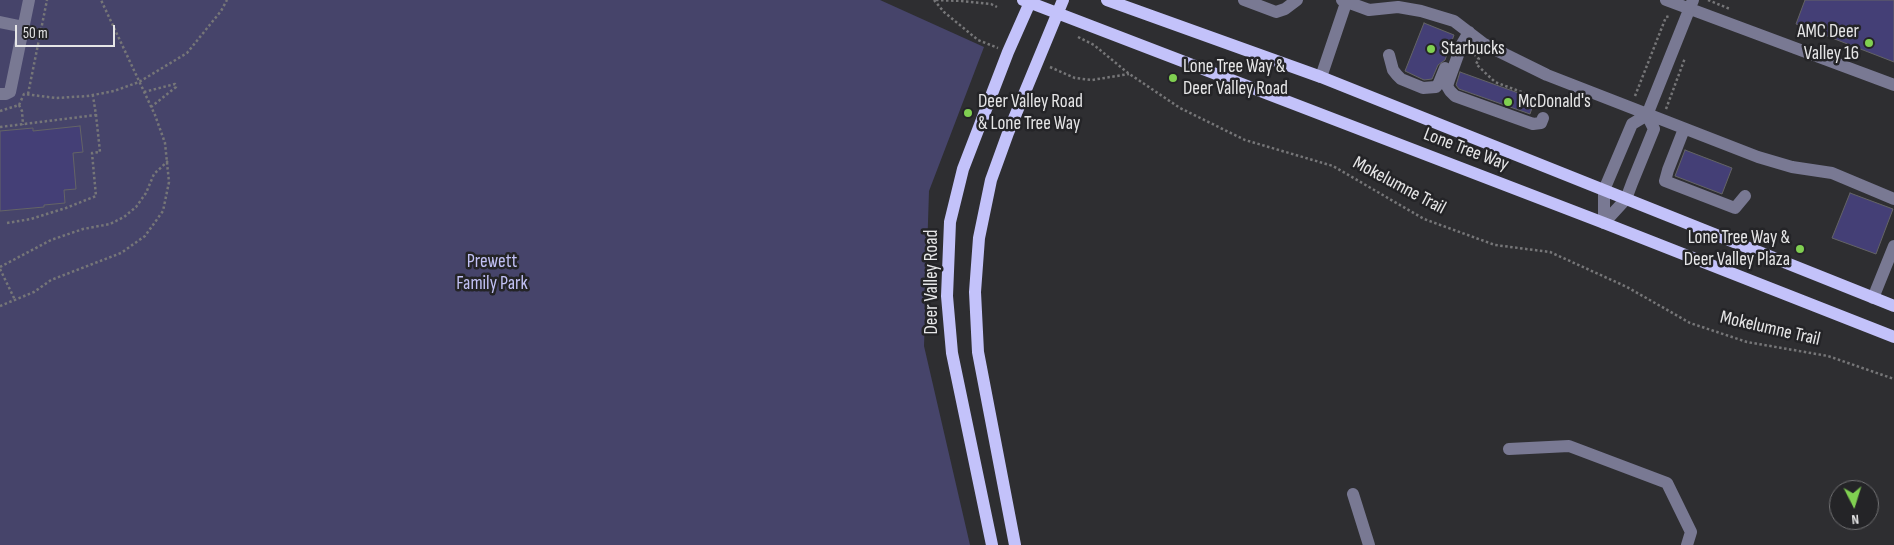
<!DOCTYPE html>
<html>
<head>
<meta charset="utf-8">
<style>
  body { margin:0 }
  #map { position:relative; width:1894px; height:545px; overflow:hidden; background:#2e2e31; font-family:"Sofia Sans Condensed",sans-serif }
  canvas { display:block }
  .north { position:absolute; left:1829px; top:480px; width:50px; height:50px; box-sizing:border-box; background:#242427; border:1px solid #727274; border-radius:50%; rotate:175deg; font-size:14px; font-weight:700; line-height:20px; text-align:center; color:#e6e6e7 }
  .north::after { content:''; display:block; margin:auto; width:18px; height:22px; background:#80d051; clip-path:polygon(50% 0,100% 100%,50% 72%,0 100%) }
  .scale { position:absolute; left:15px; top:25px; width:100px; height:22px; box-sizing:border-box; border:2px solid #e6e6e7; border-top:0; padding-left:6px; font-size:15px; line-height:18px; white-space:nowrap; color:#e6e6e7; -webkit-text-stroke:4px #242427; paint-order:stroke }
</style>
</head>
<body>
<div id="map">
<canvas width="1894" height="545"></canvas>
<div class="north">N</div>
<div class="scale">50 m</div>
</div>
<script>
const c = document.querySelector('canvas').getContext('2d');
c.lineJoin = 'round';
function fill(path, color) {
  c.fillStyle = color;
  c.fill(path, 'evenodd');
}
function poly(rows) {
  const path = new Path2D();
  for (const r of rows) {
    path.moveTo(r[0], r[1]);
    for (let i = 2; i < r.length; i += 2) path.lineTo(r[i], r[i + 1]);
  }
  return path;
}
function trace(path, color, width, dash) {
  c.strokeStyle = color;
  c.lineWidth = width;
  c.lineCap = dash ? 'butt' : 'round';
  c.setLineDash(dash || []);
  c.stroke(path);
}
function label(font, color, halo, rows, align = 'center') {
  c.font = font + ' "Sofia Sans Condensed",sans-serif';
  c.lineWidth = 5;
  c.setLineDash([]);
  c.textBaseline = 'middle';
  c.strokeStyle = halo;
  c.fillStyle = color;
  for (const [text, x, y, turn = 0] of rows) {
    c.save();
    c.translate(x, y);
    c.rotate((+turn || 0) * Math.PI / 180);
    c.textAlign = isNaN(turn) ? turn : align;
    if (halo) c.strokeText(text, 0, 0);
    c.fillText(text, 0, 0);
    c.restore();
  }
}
fill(poly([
  [0,0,880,0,984,47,929,191,924,346,970,545,0,545]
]), '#46446a');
const building = poly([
  [1805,0,1894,0,1894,62,1796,24,1805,0],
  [1424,23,1454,35,1445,60,1438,65,1432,79,1424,80,1405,71,1424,23],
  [1460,72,1535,99,1530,114,1459,89,1456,85,1460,72],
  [80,126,83,152,73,153,76,189,64,190,65,203,44,205,44,207,0,211,0,131,33,128,33,131,80,126],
  [1685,150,1732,168,1722,194,1675,176,1685,150],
  [1850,193,1893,209,1876,254,1832,238,1850,193]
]);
fill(building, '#443f76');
trace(building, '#646466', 1);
trace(poly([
  [934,0,944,12,978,40,998,48],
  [936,0,962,1,991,4,997,7],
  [1708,0,1730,9],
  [1078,37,1094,45,1128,73,1180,108,1245,140,1333,166,1424,219,1495,245,1550,252,1627,287,1690,323,1747,342,1828,356,1894,379],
  [1474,54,1479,59,1476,64,1495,82,1548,102],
  [1050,67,1075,78,1092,80,1129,74],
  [144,92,175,84,176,87,151,107],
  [28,94,47,0],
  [1635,96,1666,17,1670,16],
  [19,105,22,111,23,125],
  [1666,109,1685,58],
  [0,111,19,105,24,94,56,98,88,96,114,91,139,82,187,53,221,11,227,0],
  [0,127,96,115,93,96],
  [7,223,31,219,66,208,96,196,92,153,100,152,96,115],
  [0,267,51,240,83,229,110,224,124,217,136,207,146,193,154,174,168,161],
  [0,269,15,300],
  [0,306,34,292,51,280,121,253,145,236,163,211,169,182,165,143,155,115,101,0]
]), '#767678', 2.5, [2.5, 2.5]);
trace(poly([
  [1244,0,1276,12,1285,9,1297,0],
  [1342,0,1369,10,1398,7,1421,11,1454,21,1484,44,1547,75,1758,157,1792,167,1832,173,1894,199],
  [1666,0,1894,85],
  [0,22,24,27],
  [1469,32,1462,44,1449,80,1447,86,1450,91,1455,96,1533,124,1541,123,1543,118],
  [1389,55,1393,70,1397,75,1401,79,1423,88,1436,87,1439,83,1445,68],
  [1321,77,1347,0],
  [0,94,6,94,10,92,29,0],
  [1684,129,1668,170,1665,181,1735,208,1745,196],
  [1604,223,1604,190,1632,124,1647,115,1693,0],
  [1604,223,1626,199,1632,183,1654,129,1647,115],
  [1873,298,1894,246],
  [1509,449,1569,446,1667,483,1691,532,1687,545],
  [1353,494,1369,545]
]), '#797993', 12);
trace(poly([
  [1023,0,1604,223,1894,337],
  [1107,0,1321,77,1894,306],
  [992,545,952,353,947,296,950,222,963,169,1008,52,1031,0],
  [1015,545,978,352,975,292,979,238,991,180,1008,133,1063,0]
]), '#c3c2fa', 12);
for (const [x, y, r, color] of [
  [1869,43,5,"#80d051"],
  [1431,49,5,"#80d051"],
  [1173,78,5,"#80d051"],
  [1508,102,5,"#80d051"],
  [968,113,5,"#80d051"],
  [1800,249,5,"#80d051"]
]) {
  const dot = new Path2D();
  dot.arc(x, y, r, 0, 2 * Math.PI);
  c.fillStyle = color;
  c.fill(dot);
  trace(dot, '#242427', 2);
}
label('19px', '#e6e6e7', '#242427', [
  ["AMC Deer",1859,32,"right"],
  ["Valley 16",1859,54,"right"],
  ["Starbucks",1441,49],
  ["Lone Tree Way &",1183,67],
  ["Deer Valley Road",1183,89],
  ["Deer Valley Road",978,102],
  ["& Lone Tree Way",978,124],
  ["McDonald's",1518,102],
  ["Lone Tree Way &",1790,238,"right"],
  ["Deer Valley Plaza",1790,260,"right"]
], 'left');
label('19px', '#e6e6e7', '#242427', [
  ["Lone Tree Way",1466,150,21],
  ["Mokelumne Trail",1399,186,28],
  ["Deer Valley Road",932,282,-90],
  ["Mokelumne Trail",1770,329,13]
]);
label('19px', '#c2c1f5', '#242427', [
  ["Prewett",492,262],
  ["Family Park",492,284]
]);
</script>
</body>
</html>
